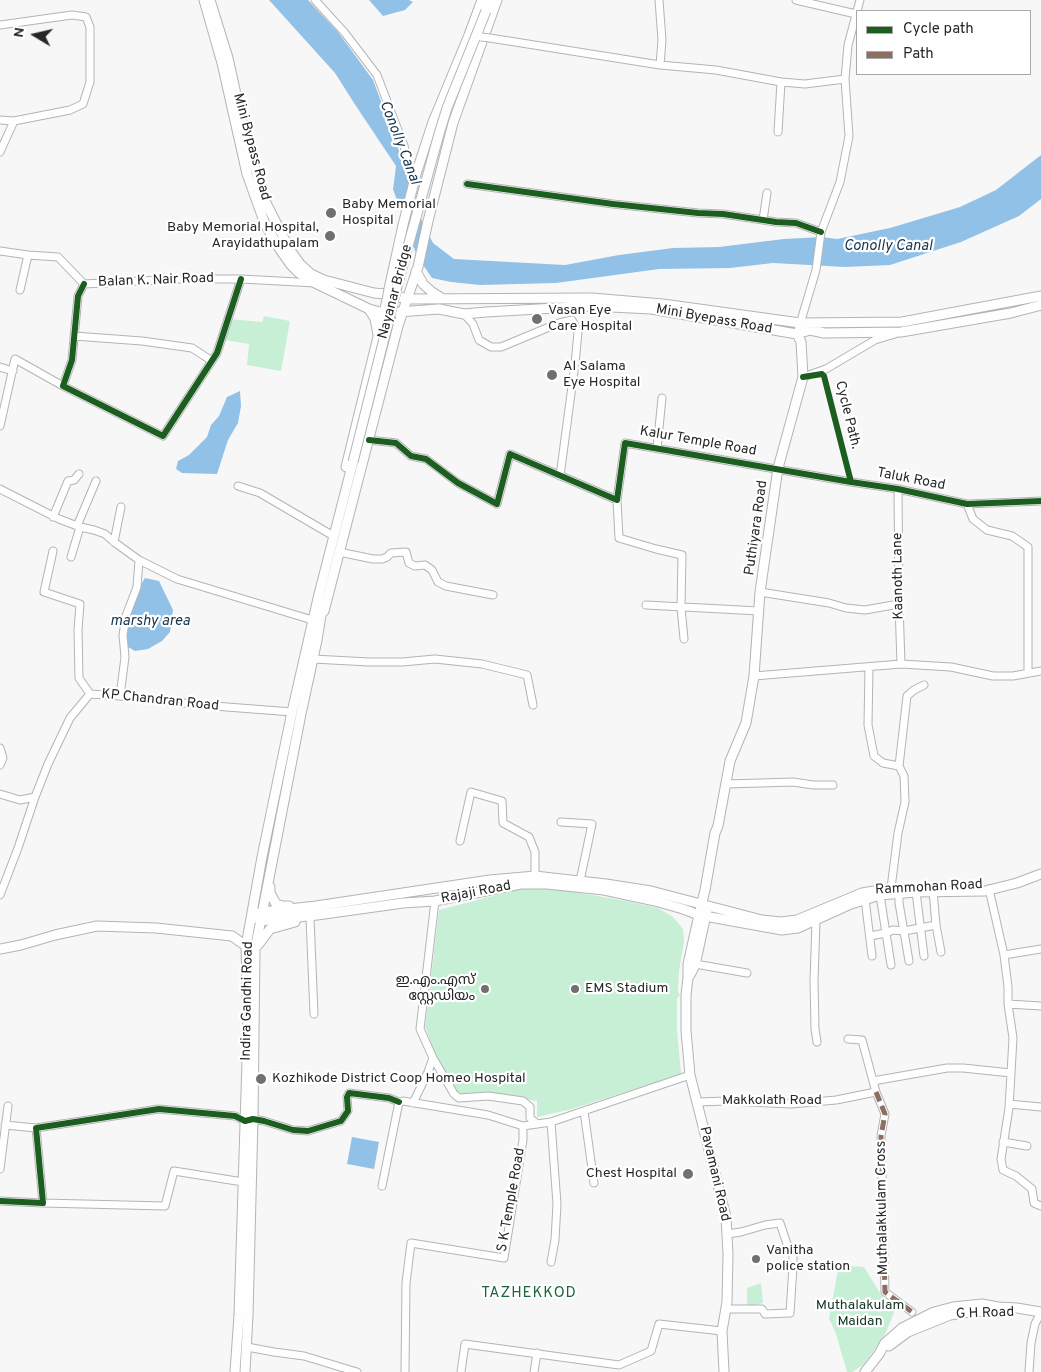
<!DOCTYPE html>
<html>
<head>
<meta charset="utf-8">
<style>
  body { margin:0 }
  #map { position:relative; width:1041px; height:1372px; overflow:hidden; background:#f7f7f8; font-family:Overpass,sans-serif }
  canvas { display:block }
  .legend { position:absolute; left:856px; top:10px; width:175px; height:65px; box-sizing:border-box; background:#fff; border:1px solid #a9a9a9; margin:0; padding:6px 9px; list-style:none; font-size:15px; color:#272728 }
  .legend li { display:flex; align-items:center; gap:10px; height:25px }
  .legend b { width:25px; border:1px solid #a9a9a9 }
  .north { position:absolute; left:10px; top:10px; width:50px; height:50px; -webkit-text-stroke:4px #fff; paint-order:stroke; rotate:279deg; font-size:14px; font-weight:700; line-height:20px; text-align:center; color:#272728 }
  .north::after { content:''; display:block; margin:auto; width:18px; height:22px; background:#272728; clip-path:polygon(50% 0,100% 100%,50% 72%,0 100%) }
</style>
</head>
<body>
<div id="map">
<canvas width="1041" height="1372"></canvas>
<ul class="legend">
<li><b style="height:6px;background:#1b5e20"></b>Cycle path</li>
<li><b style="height:6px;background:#8d6e63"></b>Path</li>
</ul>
<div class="north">N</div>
</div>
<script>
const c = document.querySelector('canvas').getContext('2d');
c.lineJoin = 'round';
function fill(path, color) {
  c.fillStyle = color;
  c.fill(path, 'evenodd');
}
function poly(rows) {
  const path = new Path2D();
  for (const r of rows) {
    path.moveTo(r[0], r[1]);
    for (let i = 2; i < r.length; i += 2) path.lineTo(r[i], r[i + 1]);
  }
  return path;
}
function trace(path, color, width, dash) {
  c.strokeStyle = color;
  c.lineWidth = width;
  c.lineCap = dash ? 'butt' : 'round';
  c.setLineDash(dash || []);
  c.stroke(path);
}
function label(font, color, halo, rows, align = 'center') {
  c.font = font + ' Overpass,"Noto Sans Malayalam",sans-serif';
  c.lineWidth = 4.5;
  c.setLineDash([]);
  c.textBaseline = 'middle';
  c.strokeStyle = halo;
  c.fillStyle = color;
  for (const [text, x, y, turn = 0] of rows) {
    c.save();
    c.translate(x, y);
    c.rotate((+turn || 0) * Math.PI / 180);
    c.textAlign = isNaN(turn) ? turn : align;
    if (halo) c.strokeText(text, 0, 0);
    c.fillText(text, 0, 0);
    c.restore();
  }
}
fill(poly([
  [264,316,290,321,281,371,247,365,249,344,225,340,229,319,262,322],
  [546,887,626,901,658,908,673,917,683,929,684,942,679,971,678,992,680,995,677,999,677,1029,681,1074,572,1109,537,1117,537,1101,489,1093,457,1094,437,1059,425,1027,439,910,523,888],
  [839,1265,864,1267,880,1293,896,1308,884,1337,863,1365,852,1372,847,1372,836,1334,829,1318],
  [761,1283,763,1303,747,1307,747,1288]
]), '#c6efd6');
fill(poly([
  [269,0,308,0,338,32,373,80,394,136,422,221,433,243,454,259,565,265,619,255,673,248,719,247,784,239,822,237,837,239,890,228,960,207,996,190,1041,155,1041,199,1019,216,961,242,890,265,845,267,773,263,730,268,659,269,556,283,480,285,451,282,432,278,417,256,393,189,396,166,354,103,335,73],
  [369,0,409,0,413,2,405,10,383,16],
  [240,391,241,406,238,423,228,440,217,474,182,473,176,469,178,461,189,455,207,437,211,425,219,416,227,397],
  [145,578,159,581,173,610,170,632,162,641,148,649,135,651,128,647,125,636,127,622,138,589],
  [352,1137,379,1142,374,1169,347,1164]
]), '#92c1e8');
const minor = poly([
  [315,0,345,33,377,75,404,146,408,164],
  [659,0,662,40,660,65],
  [796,0,856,14],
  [0,25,72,15,86,17,90,27,90,82,83,104,70,110,14,121],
  [490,38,660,65,716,70,781,82],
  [0,120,14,121,0,152],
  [778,132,781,82,805,84,845,79],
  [467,184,613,204,698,213,723,214,776,222,796,223,821,232],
  [763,220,767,193],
  [0,251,28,255,58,257,84,284,178,279,241,279,316,283],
  [84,284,78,296,72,360,63,386,163,436,217,353,241,279],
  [20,290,28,255],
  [464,314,473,324,479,340,491,347,501,347,559,323,572,320,578,332,575,364,560,476],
  [797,334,816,270,821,232,840,182,849,136,845,79,848,45,860,0],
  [74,336,142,341,192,348,212,361],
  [0,367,13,371],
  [803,377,826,369,875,340,895,334],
  [0,426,15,359,63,386],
  [369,440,396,443,411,456,426,459,458,483,497,504,510,454,617,500,625,443,851,482,898,489,967,504,1041,501],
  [657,448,662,398],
  [238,486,260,493,330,534],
  [0,489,59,519,80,527,94,530,105,534,114,542,139,560,177,579,309,619],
  [898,489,899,604,901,664],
  [617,500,619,538,656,549,682,555,681,607,684,639],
  [967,504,973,519,987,530,1012,536,1028,547,1028,673],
  [53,517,68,481,74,480,79,474],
  [77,526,96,481],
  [114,542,121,507],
  [53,551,44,592,80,604,78,630,79,678,90,694],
  [339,552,373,559,382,559,387,557,391,553,406,552,409,563,415,566,425,565,432,570,438,582,446,586,493,595],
  [71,557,80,527],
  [760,592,829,603,846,608,865,610,899,604],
  [646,605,759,611],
  [313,659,369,662,402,662,435,659,482,664,527,675,533,705],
  [869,667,868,725,874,756,883,763,899,766,904,776,905,802,898,833,891,888],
  [754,676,901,664,951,667,993,676,1013,676,1041,671],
  [120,696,125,657,123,635,126,616,137,587,139,560],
  [0,748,3,758,0,765],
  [899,766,907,696,914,690,924,685],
  [726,784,793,782,813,785,833,785],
  [0,794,20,800,35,797,48,764,70,718,90,694,120,696,201,705,292,712],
  [561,822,592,824,580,881],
  [460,841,471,792,502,801,503,823,529,837,535,852,535,876],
  [989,889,1004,955],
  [933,891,936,925,941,952],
  [916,892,924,956],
  [899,893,899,903,909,961],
  [0,895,18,848,35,797],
  [880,895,891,965],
  [865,899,872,956],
  [435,901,420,1029,433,1058,454,1094,459,1098,488,1096,523,1101,530,1107,530,1118,537,1124],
  [310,918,314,1014],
  [816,921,814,981,815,1029,817,1042],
  [870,936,886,933,893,930,904,931,936,925],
  [1041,949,1004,955,1008,987,1008,1004,1013,1038,1009,1108,1001,1159,1003,1170,1016,1176,1032,1189,1034,1203,1041,1206],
  [695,964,747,973],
  [1008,1004,1041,1006],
  [848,1039,862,1040,873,1081],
  [876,1092,885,1114,881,1136,885,1292,912,1312],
  [697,1102,727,1101,791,1104,836,1100,876,1092,873,1081,947,1068,963,1068,1011,1073],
  [413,1103,428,1072,433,1058],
  [1009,1104,1041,1107],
  [584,1111,594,1183],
  [5,1125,36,1128],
  [1003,1142,1027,1146],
  [0,1169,8,1106],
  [382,1186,399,1102,403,1101,488,1115,523,1126,551,1122,690,1075],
  [0,1201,43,1203,36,1128,159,1109,235,1116,245,1121,253,1119,264,1121,293,1130,308,1131,341,1121,348,1111,347,1097,349,1093,389,1098,399,1102],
  [43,1203,165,1206,174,1171,243,1182],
  [551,1262,555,1240,557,1204,551,1122],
  [726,1309,762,1309,765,1314,790,1313,793,1267,793,1254,788,1247,780,1223,765,1225,741,1232,727,1234],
  [247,1347,274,1352,304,1356,357,1372],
  [405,1372,406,1283,411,1243,504,1258,523,1140,523,1126],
  [461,1372,465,1344,619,1365,651,1351,659,1324,722,1331],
  [534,1372,537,1353],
  [1029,1372,1031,1343,1035,1324,1039,1316]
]);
const major = poly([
  [204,0,222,63,247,174,265,224,279,248,291,265,299,273,315,283,369,309,384,313,439,309,464,314,486,312,591,306,651,309,797,334,810,330,824,333,901,332,1011,313,1041,305],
  [210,0,228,58,245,135,265,201,290,250,300,264,311,274,324,280,374,293,386,294,408,299,592,298,663,304,800,323,902,322,1041,296],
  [486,11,490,0],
  [416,271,423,284,432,292,440,297],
  [389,289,403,225,416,174,433,122,469,35,482,0],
  [369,309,375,319,378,335],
  [797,334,801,342,803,377,778,468,760,592,754,676,746,723,730,761,718,826,715,833,705,890,699,915,782,930,798,928,851,904,880,895,916,892,985,891,1017,883,1041,874],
  [346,467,387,300],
  [324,611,398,326,418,267,428,221,453,123,497,0],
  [270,887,270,893,276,904,283,906,289,906],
  [252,915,261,921,317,915,403,903,435,901,521,884,547,884,604,890,655,901,683,909,699,915,688,964,688,978,686,995,686,1031,690,1075,726,1217,728,1254,727,1302,722,1331,724,1372],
  [252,915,262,912,316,906,490,880,535,876,606,884,651,891,762,920,781,922,797,920,862,893,886,889],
  [258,945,270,929,295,922],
  [0,949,21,945,55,935,97,926,156,928,232,936,246,946],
  [690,975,695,965,707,910],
  [889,1346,908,1332,950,1315,977,1311,998,1312],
  [235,1372,239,1315,248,1029,246,946,262,857,292,712,319,594,353,462],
  [245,1372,248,1315,253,1119,255,950,301,714,317,640,323,603],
  [865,1372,879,1354,885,1343,902,1328,934,1312,953,1307,982,1304,998,1307,1017,1308,1041,1312]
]);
trace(minor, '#b4b4b5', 9);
trace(major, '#b4b4b5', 11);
trace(minor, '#fefefe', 7);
trace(major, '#fefefe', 9);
const minorBridge = poly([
  [481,37,490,38]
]);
const majorBridge = poly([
  [387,300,389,289],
  [353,462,399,279,439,134,447,108,486,11]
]);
trace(minorBridge, '#b4b4b5', 9, []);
trace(majorBridge, '#b4b4b5', 11, []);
trace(minorBridge, '#fefefe', 7);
trace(majorBridge, '#fefefe', 9);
trace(poly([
  [876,1092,885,1114,881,1136,885,1292,912,1312]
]), '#8d6e63', 5, [10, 5]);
trace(poly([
  [467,184,613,204,698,213,723,214,776,222,796,223,821,232],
  [84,284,78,296,72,360,63,386,163,436,217,353,241,279],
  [803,377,822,374,824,376,851,482],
  [369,440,396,443,411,456,426,459,458,483,497,504,510,454,617,500,625,443,851,482,898,489,967,504,1041,501],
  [0,1201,43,1203,36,1128,159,1109,235,1116,245,1121,253,1119,264,1121,293,1130,308,1131,341,1121,348,1111,347,1097,349,1093,389,1098,399,1102]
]), '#1b5e20', 6);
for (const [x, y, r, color] of [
  [331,213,6,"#707071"],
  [330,236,6,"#707071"],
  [537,319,6,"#707071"],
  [552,375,6,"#707071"],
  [485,989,5,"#707071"],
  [575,989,5,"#707071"],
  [261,1079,6,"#707071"],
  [688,1174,6,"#707071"],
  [756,1259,5,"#707071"]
]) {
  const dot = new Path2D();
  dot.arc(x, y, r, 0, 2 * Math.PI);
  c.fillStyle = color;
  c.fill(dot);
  trace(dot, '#fff', 2);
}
label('14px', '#272728', '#fff', [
  ["Mini Bypass Road",251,147,75],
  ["Balan K. Nair Road",156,281,-2],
  ["Nayanar Bridge",396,292,-75],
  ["Mini Byepass Road",714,320,10],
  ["Cycle Path.",847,415,76],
  ["Kalur Temple Road",698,442,10],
  ["Taluk Road",911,480,11],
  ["Puthiyara Road",757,528,-82],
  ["Kaanoth Lane",899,576,-91],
  ["KP Chandran Road",160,701,6],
  ["Rammohan Road",929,888,-3],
  ["Rajaji Road",476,893,-11],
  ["Indira Gandhi Road",248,1001,-89],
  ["Makkolath Road",772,1101],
  ["Pavamani Road",714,1174,77],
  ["S K Temple Road",512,1200,-80],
  ["Muthalakkulam Cross",883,1208,-91],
  ["G H Road",985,1314,-2]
]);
label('14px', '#272728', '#fff', [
  ["Baby Memorial",342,205],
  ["Hospital",342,221],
  ["Baby Memorial Hospital,",319,228,"right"],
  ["Arayidathupalam",319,244,"right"],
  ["Vasan Eye",548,311],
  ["Care Hospital",548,327],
  ["Al Salama",563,367],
  ["Eye Hospital",563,383],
  ["ഇ.എം.എസ്",475,981,"right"],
  ["സ്റ്റേഡിയം",475,997,"right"],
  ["EMS Stadium",585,989],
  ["Kozhikode District Coop Homeo Hospital",272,1079],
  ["Chest Hospital",677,1174,"right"],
  ["Vanitha",766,1251],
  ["police station",766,1267]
], 'left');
label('14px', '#123622', '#fff', [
  ["Muthalakulam",860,1306],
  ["Maidan",860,1322]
]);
label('italic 15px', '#16344b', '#fff', [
  ["Conolly Canal",399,143,69],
  ["Conolly Canal",888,247],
  ["marshy area",150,622]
]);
c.letterSpacing = '1px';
label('15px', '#1b653b', '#fff', [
  ["TAZHEKKOD",529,1294]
]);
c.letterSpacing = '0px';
</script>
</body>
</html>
